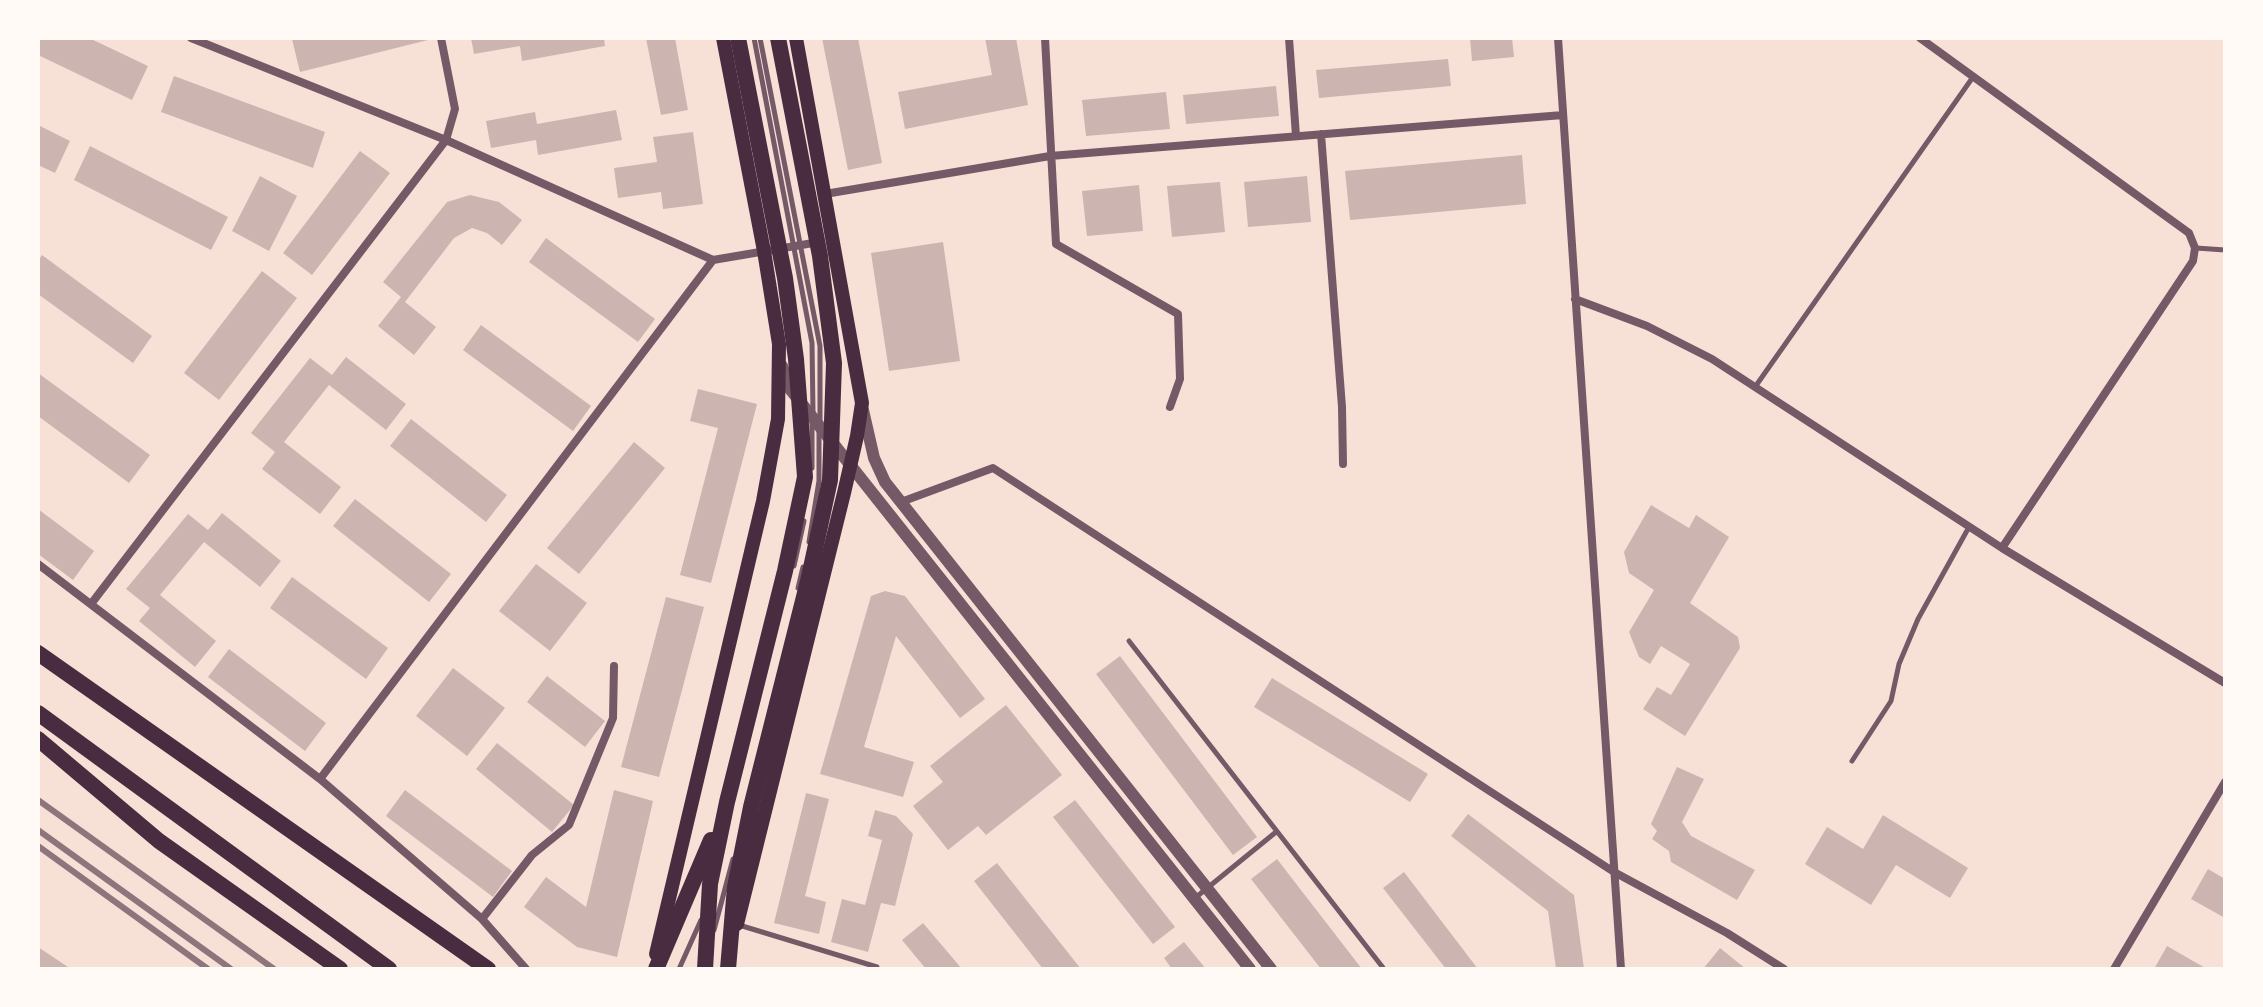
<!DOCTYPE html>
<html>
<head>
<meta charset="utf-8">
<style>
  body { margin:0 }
  #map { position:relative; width:2263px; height:1007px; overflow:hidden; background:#f7e1d7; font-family:"Source Serif 4",serif }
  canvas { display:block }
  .frame { position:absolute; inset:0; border:40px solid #fffaf5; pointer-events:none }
</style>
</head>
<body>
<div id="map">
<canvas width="2263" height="1007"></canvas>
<div class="frame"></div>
</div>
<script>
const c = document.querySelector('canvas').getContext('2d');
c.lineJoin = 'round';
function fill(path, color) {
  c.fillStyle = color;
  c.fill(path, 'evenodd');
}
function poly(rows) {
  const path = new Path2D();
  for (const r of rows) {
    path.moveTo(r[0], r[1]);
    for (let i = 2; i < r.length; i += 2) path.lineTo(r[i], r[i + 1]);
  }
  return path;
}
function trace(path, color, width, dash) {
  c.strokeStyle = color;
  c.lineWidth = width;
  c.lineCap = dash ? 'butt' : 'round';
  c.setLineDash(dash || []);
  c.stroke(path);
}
fill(poly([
  [38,38,89,38,148,66,132,100,38,55],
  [294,38,432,38,432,39,300,72,292,39],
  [471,38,604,38,605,46,522,61,520,46,474,54],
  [646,38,675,38,688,110,661,115],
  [822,38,858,38,882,163,848,170],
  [985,38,1016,38,1028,105,905,129,898,92,992,75],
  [1470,38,1512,38,1514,57,1472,61],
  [1448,59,1451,86,1319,98,1316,70],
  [174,76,325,132,313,168,161,112],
  [1276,86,1279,116,1186,124,1183,95],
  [1166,92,1170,129,1086,136,1082,100],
  [616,110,622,140,538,155,536,140,491,148,486,121,535,112,537,124],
  [38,125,70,141,55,173,38,165],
  [693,132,703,204,663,209,661,192,618,198,614,168,657,162,653,137],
  [90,146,228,217,211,250,74,180],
  [360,151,390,173,312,275,283,253],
  [1522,155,1526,204,1350,220,1345,171],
  [260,176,297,196,269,251,232,231],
  [1307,176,1311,222,1248,227,1244,182],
  [1220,182,1225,232,1172,237,1167,186],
  [1139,185,1143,231,1087,236,1082,191],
  [470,195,499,202,522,220,502,245,487,233,472,228,454,238,405,302,436,327,414,355,378,326,401,297,383,282,447,202],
  [546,238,655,319,638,342,529,262],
  [943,242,960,361,889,371,871,253],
  [42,255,152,336,133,363,38,294,38,261],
  [262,271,297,298,219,400,184,373],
  [481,325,591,406,573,431,463,350],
  [346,357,406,404,386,430,329,385,284,442,341,487,320,514,262,469,275,452,251,433,310,358,332,375],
  [38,373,150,455,129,483,38,416],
  [698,389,757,404,711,583,680,575,718,428,690,421],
  [411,419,507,495,486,522,390,446],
  [634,442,665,468,579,574,547,548],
  [355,499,451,574,429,602,333,526],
  [1651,505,1689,528,1696,515,1729,537,1690,603,1738,637,1740,648,1685,736,1643,709,1657,687,1671,695,1690,664,1661,646,1650,664,1639,657,1629,632,1654,590,1629,573,1624,552],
  [38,509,94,551,73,580,38,554],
  [222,513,281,561,260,587,204,542,160,595,216,641,195,667,139,621,150,608,126,589,188,514,208,530],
  [536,564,587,603,550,651,499,611],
  [292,577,388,648,366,679,270,608],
  [885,591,905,596,985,699,960,718,896,636,864,747,914,762,903,797,820,774,871,596],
  [666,597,704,607,659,777,621,767],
  [229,649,326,723,305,751,208,677],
  [1120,656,1257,837,1233,855,1096,674],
  [453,668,505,708,467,756,416,716],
  [547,676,605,721,585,747,527,702],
  [1272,678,1428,774,1410,802,1254,707],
  [1006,705,1062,775,986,835,978,826,948,850,913,806,943,782,930,766],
  [497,743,574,805,552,832,476,769],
  [1677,767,1704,779,1682,822,1691,836,1755,870,1737,900,1671,862,1669,851,1652,839,1657,831,1651,824],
  [405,790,512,871,493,897,386,816],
  [614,790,653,801,617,957,577,947,524,907,546,877,586,907],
  [806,793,829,799,805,896,826,902,819,934,774,923],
  [1075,800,1175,927,1153,944,1053,817],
  [875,810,896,816,913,834,895,906,881,903,868,952,831,942,842,899,865,905,882,840,868,836],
  [1468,814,1574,895,1584,969,1556,969,1548,911,1451,836],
  [1883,815,1968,868,1950,898,1896,865,1871,905,1805,864,1827,827,1863,849],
  [1277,859,1362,969,1321,969,1251,879],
  [997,863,1081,969,1043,969,974,881],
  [2208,869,2225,879,2225,918,2191,899],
  [1404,872,1478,969,1446,969,1383,888],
  [923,923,962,969,926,969,902,940],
  [1184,942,1206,969,1172,969,1164,958],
  [2167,946,2207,969,2154,969],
  [38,947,71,969,38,969],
  [1720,948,1746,969,1703,969]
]), '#ccb4b1');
trace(poly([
  [754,38,812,343,813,412],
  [760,38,820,346,820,422],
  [2196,248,2225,250],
  [1755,387,1973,77],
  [812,468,812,422],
  [809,542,819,481,819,432],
  [794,566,804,521],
  [798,588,803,567],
  [1129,641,1384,969],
  [1852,761,1891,701,1899,664,1918,619,1969,527],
  [1195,898,1276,832],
  [739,925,877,967,877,969],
  [714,930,733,859],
  [679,969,701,920]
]), '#755966', 5);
trace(poly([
  [191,38,446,140,713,260,819,242],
  [1045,38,1056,244,1178,314,1180,379,1170,407],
  [1289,38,1296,136],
  [1558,38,1621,969],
  [1920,38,2189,233,2195,248,2193,261,2002,548],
  [1321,134,1342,407,1343,464],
  [825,194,1050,156,1563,115],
  [1575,299,1647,326,1712,359,2002,548,2225,683],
  [901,502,993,468,1614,872,1727,933,1784,969],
  [38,564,320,779,482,919,526,969],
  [91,604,446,140,455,109,441,38],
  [320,779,713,260],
  [482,919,532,855,569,825,613,718,614,666],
  [2114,969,2225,782]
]), '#755966', 8);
trace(poly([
  [782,366,790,389,1250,969],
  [863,410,874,458,885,482,1271,969]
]), '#755966', 12);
trace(poly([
  [737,924,844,493,857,436,862,403,796,38],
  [656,954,763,501,778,419,779,344,764,251,723,38]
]), '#4a2c40', 14);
trace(poly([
  [38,653,488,969],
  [38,713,389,969],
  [38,739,159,841,340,969],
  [656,969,711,840],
  [705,969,710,884,727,802,785,571,805,477,796,359,785,278,738,38],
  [728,969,735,887,751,807,809,577,830,480,834,363,820,256,778,38]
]), '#4a2c40', 16);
trace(poly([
  [38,800,274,969],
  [38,830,231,969],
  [38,846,208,969]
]), '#8f747c', 6);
</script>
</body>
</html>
